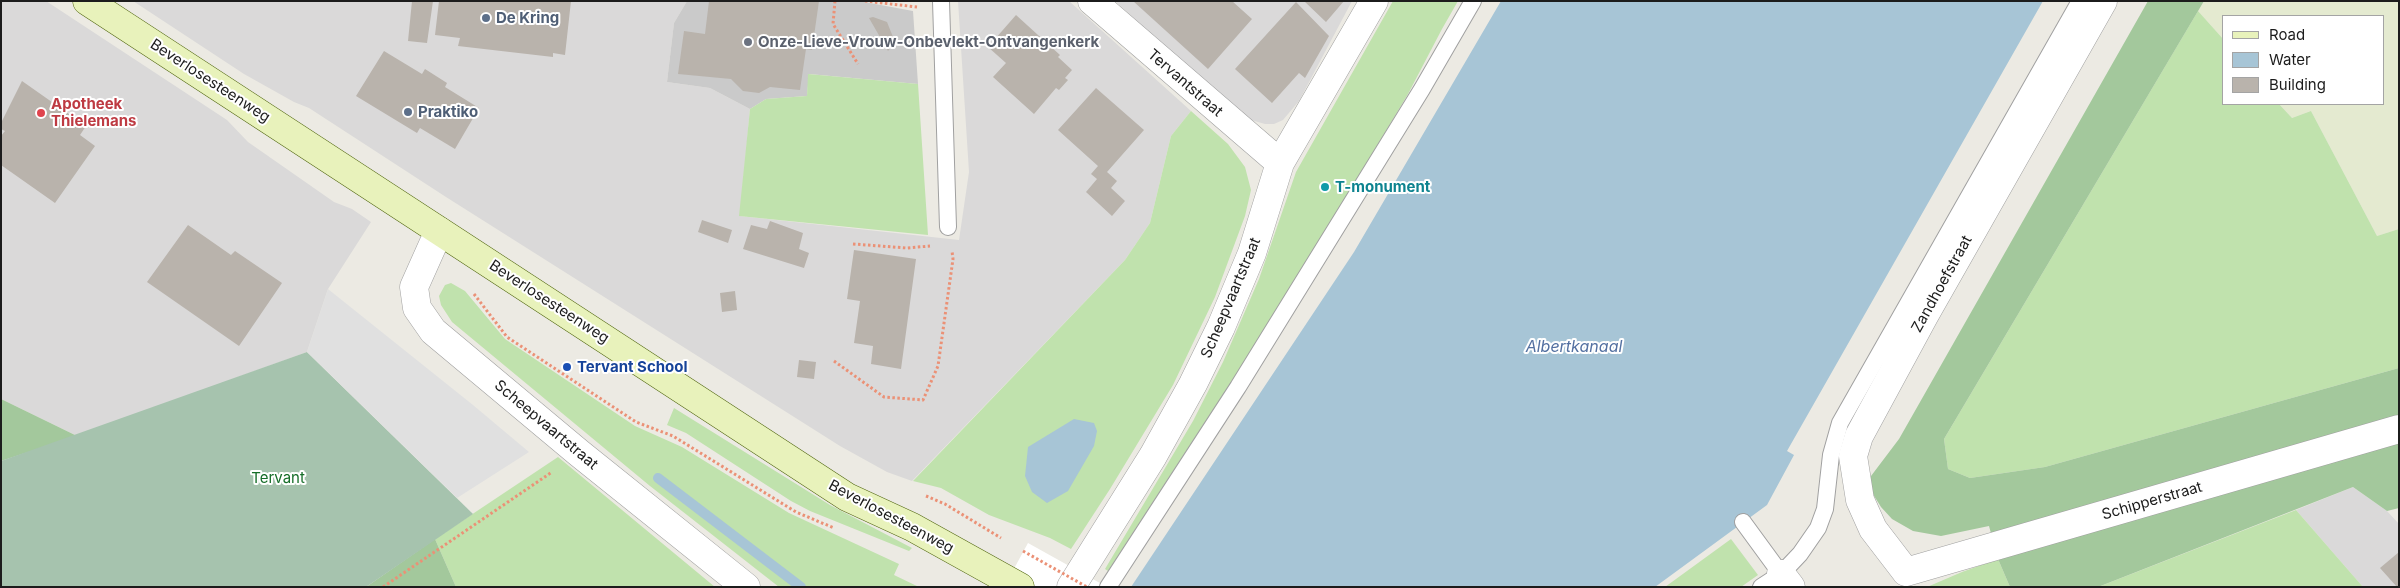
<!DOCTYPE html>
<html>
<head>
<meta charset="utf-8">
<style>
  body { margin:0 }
  #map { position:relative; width:2400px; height:588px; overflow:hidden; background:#eceae3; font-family:Inter,sans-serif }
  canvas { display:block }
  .frame { position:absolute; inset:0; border:2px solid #1c1c1c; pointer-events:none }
  .legend { position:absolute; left:2222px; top:15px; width:162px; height:90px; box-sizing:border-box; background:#fff; border:1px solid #a4a4a4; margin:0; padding:6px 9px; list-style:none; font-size:15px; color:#1c1c1c }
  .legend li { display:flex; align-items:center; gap:10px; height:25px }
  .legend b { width:25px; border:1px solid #a4a4a4 }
</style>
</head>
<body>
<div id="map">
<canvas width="2400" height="588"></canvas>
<div class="frame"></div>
<ul class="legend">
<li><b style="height:6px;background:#e8f2bb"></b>Road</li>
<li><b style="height:14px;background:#a7c5d6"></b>Water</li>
<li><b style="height:14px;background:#b9b3ac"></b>Building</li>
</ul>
</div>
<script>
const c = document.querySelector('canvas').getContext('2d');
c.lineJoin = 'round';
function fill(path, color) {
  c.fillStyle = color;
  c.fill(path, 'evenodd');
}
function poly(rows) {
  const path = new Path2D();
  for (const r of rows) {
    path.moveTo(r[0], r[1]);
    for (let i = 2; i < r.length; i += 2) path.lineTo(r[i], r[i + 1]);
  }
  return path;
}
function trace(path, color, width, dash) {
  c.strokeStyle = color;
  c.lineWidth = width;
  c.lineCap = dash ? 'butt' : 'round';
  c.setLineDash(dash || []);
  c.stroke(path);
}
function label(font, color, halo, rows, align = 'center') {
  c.font = font + ' Inter,sans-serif';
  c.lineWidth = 4;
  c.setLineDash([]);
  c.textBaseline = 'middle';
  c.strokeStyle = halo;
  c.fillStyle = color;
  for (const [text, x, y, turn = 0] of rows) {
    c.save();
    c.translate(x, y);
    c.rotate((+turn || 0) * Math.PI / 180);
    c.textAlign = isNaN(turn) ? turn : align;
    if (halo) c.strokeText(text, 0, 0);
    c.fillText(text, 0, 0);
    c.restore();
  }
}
fill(poly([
  [1,1,46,1,227,120,248,142,334,202,352,209,371,222,328,289,307,352,77,436,1,399],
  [133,1,687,1,674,23,667,82,710,88,750,109,740,216,959,240,969,172,958,1,1069,1,1191,111,1171,136,1150,223,1125,260,912,481,887,472,840,446,446,197,309,108,294,102,244,74],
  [1115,1,1352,1,1299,101,1283,120,1274,124,1265,124,1251,120,1233,109],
  [2353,487,2387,511,2399,524,2399,587,2363,587,2296,510]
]), '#dad9d9');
fill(poly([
  [687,1,859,1,913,11,918,84,809,74,807,96,766,99,750,109,710,88,667,82,674,23]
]), '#cacaca');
fill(poly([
  [2204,1,2399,1,2399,229,2377,236,2311,111,2292,118,2279,104,2384,104,2384,16,2224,16,2224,40,2198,11]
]), '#e4ead0');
fill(poly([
  [1393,1,1458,1,1442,29,1408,94,1292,289,1108,571,1105,569,1193,421,1223,362,1259,279,1296,172],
  [2198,11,2224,40,2224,104,2279,104,2292,118,2311,111,2377,236,2399,229,2399,368,2045,467,1970,478,1948,469,1944,439],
  [808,74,918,84,928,235,739,216,750,109,766,99,807,96],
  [1191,111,1228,144,1245,167,1251,190,1245,216,1215,297,1173,385,1110,489,1071,549,1050,538,989,515,941,488,913,481,1125,260,1150,223,1171,136],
  [451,283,465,291,505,339,635,426,682,447,789,513,899,564,894,575,919,587,779,587,650,486,452,322,441,305,439,296,445,285],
  [674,408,830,505,912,548,909,551,810,511,791,501,686,433,667,425],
  [558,457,715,587,456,587,435,539],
  [2296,510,2363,587,2098,587],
  [1731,539,1758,575,1741,587,1665,587],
  [1998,559,2010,587,1927,587,1962,572]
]), '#c0e2ad');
fill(poly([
  [2148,1,2204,1,1944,439,1948,469,1970,478,2045,467,2399,368,2399,508,2387,511,2353,487,2098,587,2010,587,1998,559,1989,526,1941,536,1913,531,1892,519,1881,507,1871,491,1868,480,1899,439],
  [1,399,77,436,1,461],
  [435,539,456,587,366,587]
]), '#a3c89c');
fill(poly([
  [307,352,473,514,366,587,1,587,1,461]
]), '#a6c3ae');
fill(poly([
  [328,289,473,405,529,452,457,498,307,352]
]), '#e0e0e0');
fill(poly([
  [1501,1,2043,1,1787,451,1794,455,1767,505,1655,587,1131,587,1354,252],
  [1074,419,1094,423,1097,431,1094,446,1068,491,1047,503,1032,492,1025,476,1028,447]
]), '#a7c5d6');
fill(poly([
  [1028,543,1107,587,1004,587]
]), '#fff');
trace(poly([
  [658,478,801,587]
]), '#a7c5d6', 10);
fill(poly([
  [412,1,433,1,427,43,408,41],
  [439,1,571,1,565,55,553,53,553,57,458,46,460,38,435,35],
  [709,1,819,1,812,50,806,49,800,90,770,87,759,93,743,91,731,79,678,74,684,31,705,34],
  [1133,1,1232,1,1252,19,1208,69],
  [1304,1,1344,1,1326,22],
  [1296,2,1329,36,1305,78,1299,73,1272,103,1235,69],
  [1016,15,1060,55,1058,57,1072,70,1065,78,1068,80,1059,90,1056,88,1034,114,993,77,1006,63,988,47],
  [873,17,887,22,895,42,888,51,869,18],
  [384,51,422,74,425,69,447,83,445,87,479,108,455,149,420,128,417,133,356,96],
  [22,81,86,126,80,135,95,146,55,203,1,165,1,136,5,131,1,129,1,123],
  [1096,88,1144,130,1107,172,1117,181,1111,188,1125,201,1112,216,1086,192,1097,179,1091,174,1098,166,1058,130],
  [702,220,732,230,728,243,698,232],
  [770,221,803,233,799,249,809,253,804,268,743,249,751,225,767,229],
  [188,225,231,255,235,251,282,283,239,346,147,282],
  [854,250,916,259,901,369,871,364,873,346,854,343,860,301,847,299],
  [735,291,737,310,722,312,720,293],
  [799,360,816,362,814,379,797,377],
  [2399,552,2399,587,2397,587,2380,568]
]), '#b9b3ac');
const lane = poly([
  [941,1,948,227],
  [1743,522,1781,574],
  [1108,587,1238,387,1422,89,1473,1],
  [1761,587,1781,574,1800,554,1818,528,1825,509,1831,455,1840,423,2080,1]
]);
const street = poly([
  [1092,1,1280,163],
  [439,231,414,287,417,308,433,331,579,453,746,587],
  [1906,572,1873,529,1860,500,1853,456,1859,436,1924,316,2103,1],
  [1906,572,2399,429],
  [1781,574,1791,587],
  [1071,587,1153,456,1193,384,1221,327,1252,253,1280,163,1374,1]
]);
const secondary = poly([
  [87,1,847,497,912,527,1020,587]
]);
trace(lane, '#a0a0a0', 18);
trace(street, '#a0a0a0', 29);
trace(secondary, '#516610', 29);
trace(poly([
  [835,1,833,24,858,64],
  [865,1,917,7],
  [853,244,907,248,930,246],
  [474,294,507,337,636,422,673,436,796,512,834,528],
  [834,361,884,397,923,400,938,366,953,259,952,251],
  [926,496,945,504,1001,538],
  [383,587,552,472]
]), '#eb9176', 3, [2.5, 2.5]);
trace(lane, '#fff', 16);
trace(street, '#fff', 28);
trace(secondary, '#e8f2bb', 28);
trace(poly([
  [1023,551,1087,587]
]), '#eb9176', 3, [2.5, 2.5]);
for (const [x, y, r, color] of [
  [486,18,5,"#5c6f8a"],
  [748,42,5,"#6b7280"],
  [408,112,5,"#5c6f8a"],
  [41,113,5,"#e0444e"],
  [1325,187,5,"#0f9aa8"],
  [567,367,5,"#1a4fb4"]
]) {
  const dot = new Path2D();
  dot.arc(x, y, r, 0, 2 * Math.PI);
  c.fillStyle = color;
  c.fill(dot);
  trace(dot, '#fff', 2);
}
label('bold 15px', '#4e5e75', '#fff', [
  ["De Kring",496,18],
  ["Praktiko",418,112]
], 'left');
label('bold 15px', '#5b616d', '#fff', [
  ["Onze-Lieve-Vrouw-Onbevlekt-Ontvangenkerk",758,42]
], 'left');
label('15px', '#1c1c1c', '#fff', [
  ["Beverlosesteenweg",210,81,33],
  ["Tervantstraat",1185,83,41],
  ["Zandhoefstraat",1942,284,-61],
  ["Scheepvaartstraat",1231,298,-67],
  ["Beverlosesteenweg",549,302,33],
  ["Scheepvaartstraat",546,425,40],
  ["Schipperstraat",2152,501,-16],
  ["Beverlosesteenweg",891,517,28]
]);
label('bold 15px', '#be3a42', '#fff', [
  ["Apotheek",51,104],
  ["Thielemans",51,121]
], 'left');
label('bold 15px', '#0d838f', '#fff', [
  ["T-monument",1335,187]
], 'left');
label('bold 15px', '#164399', '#fff', [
  ["Tervant School",577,367]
], 'left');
label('15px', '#166e29', '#fff', [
  ["Tervant",278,478]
]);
label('italic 16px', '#5370a1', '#fff', [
  ["Albertkanaal",1574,347]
]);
</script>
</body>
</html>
